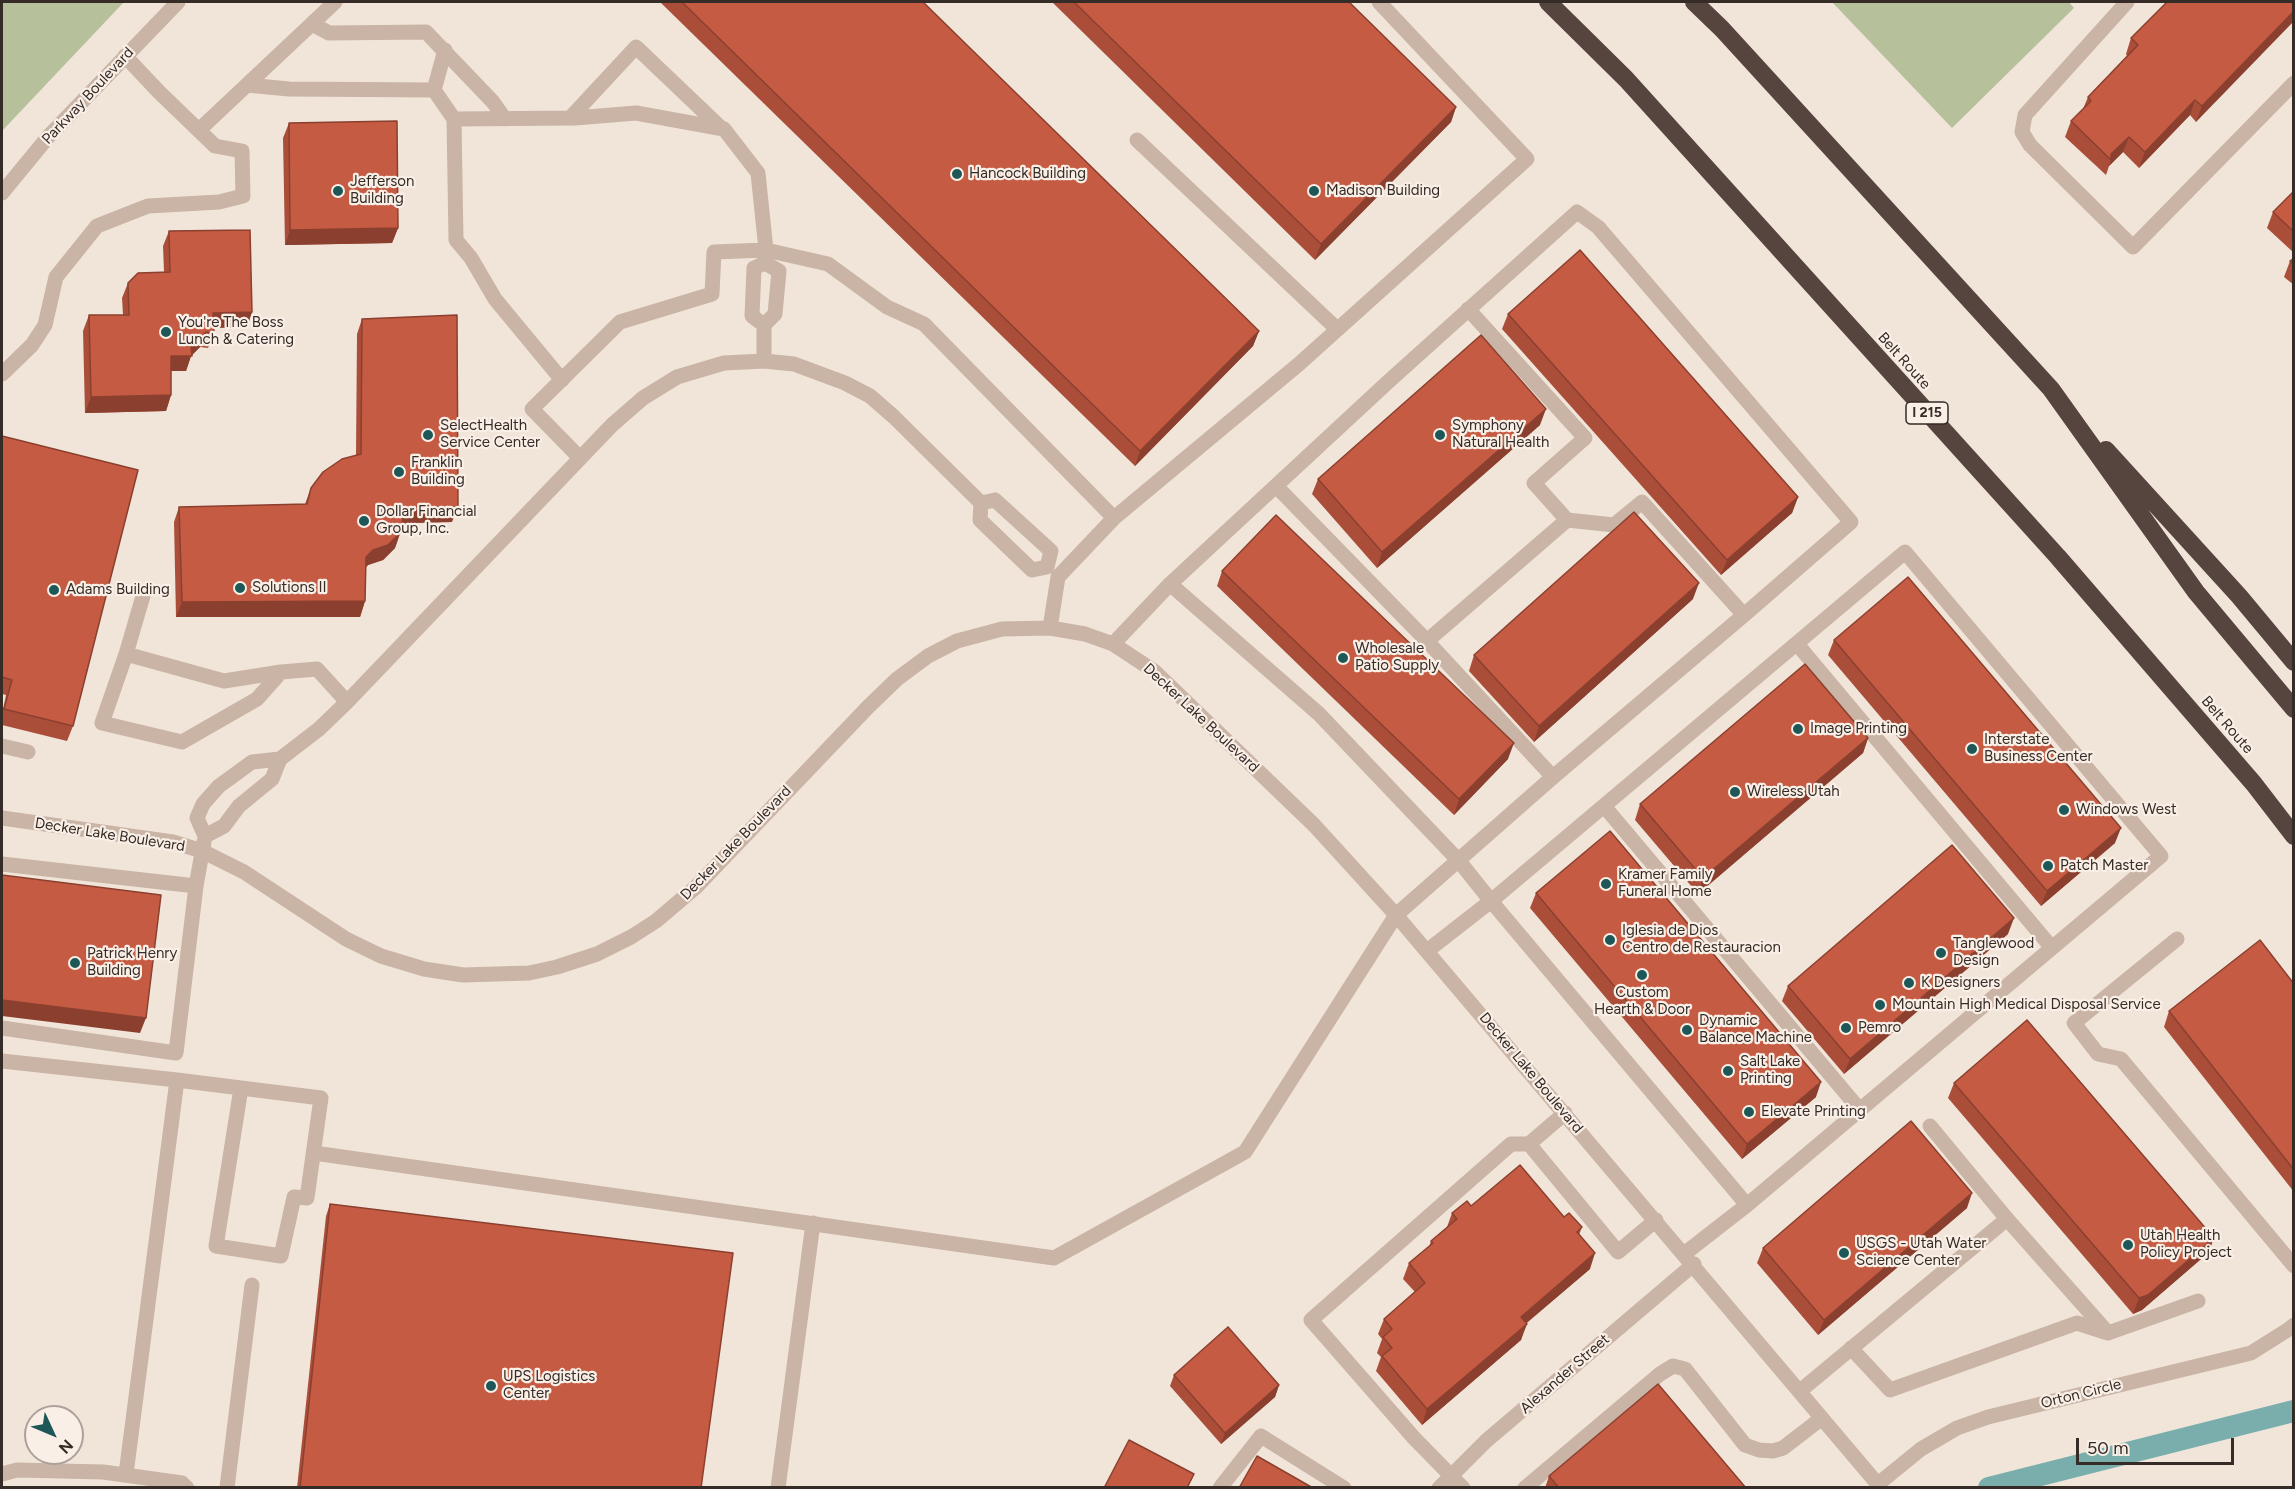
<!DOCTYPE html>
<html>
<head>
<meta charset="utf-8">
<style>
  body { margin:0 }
  #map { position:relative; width:2295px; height:1489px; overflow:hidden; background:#f1e5da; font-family:Figtree,sans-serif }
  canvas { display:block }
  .frame { position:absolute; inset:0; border:3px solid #352b27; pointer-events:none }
  .north { position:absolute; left:24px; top:1405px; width:60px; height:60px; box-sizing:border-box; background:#f9efe6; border:2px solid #aba19a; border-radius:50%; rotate:134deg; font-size:16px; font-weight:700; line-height:24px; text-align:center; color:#352b27 }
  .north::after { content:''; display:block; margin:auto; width:21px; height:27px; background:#1d5757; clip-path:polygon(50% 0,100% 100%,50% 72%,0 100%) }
  .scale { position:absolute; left:2076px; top:1438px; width:158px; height:27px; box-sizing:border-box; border:3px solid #352b27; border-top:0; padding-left:8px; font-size:18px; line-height:21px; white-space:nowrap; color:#352b27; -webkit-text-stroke:4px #f9efe6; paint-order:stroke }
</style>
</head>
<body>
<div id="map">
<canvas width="2295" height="1489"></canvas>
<div class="frame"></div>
<div class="north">N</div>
<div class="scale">50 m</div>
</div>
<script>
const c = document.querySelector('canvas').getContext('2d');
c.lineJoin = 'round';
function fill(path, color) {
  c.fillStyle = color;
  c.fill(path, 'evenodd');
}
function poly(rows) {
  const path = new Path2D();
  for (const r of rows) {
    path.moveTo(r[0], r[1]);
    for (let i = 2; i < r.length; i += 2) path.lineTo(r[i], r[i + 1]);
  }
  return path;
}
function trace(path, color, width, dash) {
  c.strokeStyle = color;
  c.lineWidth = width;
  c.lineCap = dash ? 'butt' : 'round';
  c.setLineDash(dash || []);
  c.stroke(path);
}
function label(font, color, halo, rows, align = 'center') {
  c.font = font + ' Figtree,sans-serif';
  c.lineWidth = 4.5;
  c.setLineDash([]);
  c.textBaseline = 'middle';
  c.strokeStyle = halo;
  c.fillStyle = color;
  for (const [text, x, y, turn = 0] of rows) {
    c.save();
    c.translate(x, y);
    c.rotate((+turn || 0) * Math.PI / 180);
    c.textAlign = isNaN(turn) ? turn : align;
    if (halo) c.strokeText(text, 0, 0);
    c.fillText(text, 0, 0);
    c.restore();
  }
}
fill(poly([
  [2,2,124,2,2,131],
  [1832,2,2069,2,2074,8,1952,128]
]), '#b6c09a');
trace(poly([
  [1989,1488,2294,1411]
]), '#79aead', 22);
trace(poly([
  [2127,2,2025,115,2022,132,2030,145,2133,247,2294,83],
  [312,24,329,33,426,32,493,102,505,119],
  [247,85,289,89,434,90,454,119,575,118,636,113,724,129,758,173,766,250,828,264,887,307,924,324,1114,518],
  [434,90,445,50],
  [570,118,636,47,720,127],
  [454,119,456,240,471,258,495,299,562,380],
  [199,130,335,2],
  [1137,140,1337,329],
  [2,193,48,137,178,2],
  [1468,309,1585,438,1534,483,1567,520],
  [764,325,752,316,754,268,765,263,779,271,775,314,764,325,764,361],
  [2,374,32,345,45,325,56,277,97,226,148,206,219,202,243,196,242,151,215,146,159,92,125,56],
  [580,458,532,409,620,322,712,294,714,252,766,250,765,263],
  [1276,486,1427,641],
  [995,500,1051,551,1047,567,1032,570,980,520,981,503,995,500],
  [1905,552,2161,856,1747,1205,1491,901,1905,552],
  [143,596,126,654,224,681,281,672,317,669,347,702],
  [1050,628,1058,577,1114,518,1299,364,1527,159,1379,2],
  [1113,644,1170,584],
  [1797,644,2052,948],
  [126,654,102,723,182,742,257,699,281,672],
  [2,746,28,752],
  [280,759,252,762,219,786,203,804,197,818,205,836,224,826,239,806,272,779,280,759,319,729,347,702,612,425,643,398,677,377,724,363,764,361,794,364,845,383,870,396,894,417,981,503],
  [1604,806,1860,1110],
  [2,818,173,842,202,851,244,872,346,939,381,956,424,969,463,975,529,973,557,967,597,954,631,937,656,921,696,887,868,707,897,679,928,656,957,641,1002,629,1050,628,1085,634,1113,644,1154,671,1314,825,1396,915,1881,1488],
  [2,864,196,886],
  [2177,939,2074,1023,2098,1054,2121,1059,2294,1266],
  [1427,951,1491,901,1459,861,1319,714,1170,584,1389,381,1577,212,1598,227,1851,522,1744,615],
  [2,1028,176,1053,196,886,204,842],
  [2,1061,177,1080,126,1474],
  [177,1080,321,1098,307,1198,294,1197,281,1256,216,1246,241,1088],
  [1930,1126,2007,1219],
  [1529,1144,1618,1252,1656,1220],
  [314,1153,1054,1258,1245,1152,1396,915,1553,777,1744,615,1642,502,1614,525,1567,520,1427,641,1553,777],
  [1684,1254,1747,1205],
  [1851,1348,1890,1390,2077,1323,2108,1333],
  [1800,1391,2007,1219,2108,1333,2198,1301],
  [2,1474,17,1470,103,1472,182,1483,187,1488],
  [1878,1484,1921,1449,1957,1428,1988,1417,2251,1353,2289,1329,2294,1325],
  [227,1488,252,1285],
  [778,1488,813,1223],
  [1220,1488,1261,1436,1344,1488],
  [1439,1488,1486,1441,1694,1264],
  [1463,1488,1414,1438,1311,1320,1511,1144,1529,1144,1565,1113],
  [1525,1488,1660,1374,1673,1366,1685,1369,1745,1445,1759,1450,1773,1451,1783,1448,1822,1418]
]), '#c9b4a6', 15);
trace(poly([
  [1548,2,1626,79,2058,557,2254,784,2294,836],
  [1694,2,1722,29,2051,389,2196,592,2294,709],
  [2106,450,2239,596,2294,662]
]), '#56443e', 18);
fill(poly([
  [660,2,923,2,1259,331,1253,346,1135,466],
  [1052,2,1349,2,1456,107,1451,122,1315,260],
  [2294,2,2196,122,2190,115,2139,168,2123,152,2109,166,2106,175,2065,137,2071,121,2083,109,2088,97,2127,56,2126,54,2131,38],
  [289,123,398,228,392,243,285,245,283,138],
  [2294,191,2294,253,2267,228,2273,212],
  [169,231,252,312,247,327,214,328,214,333,208,348,200,347,191,356,186,371,171,371,171,395,166,411,85,413,83,331,89,315,123,315,122,298,128,283,164,272,163,246],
  [2294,258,2294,285,2284,277,2290,261],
  [1508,314,1798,497,1792,513,1721,575,1502,329],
  [362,319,452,522,409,523,401,531,395,548,383,560,368,565,366,567,365,601,360,617,176,617,174,522,179,507,305,504,311,488,356,455,357,334],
  [1540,425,1377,568,1312,494,1318,479],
  [2,436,73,726,67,741,2,725,2,714,6,695,2,694],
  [1222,571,1508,759,1454,815,1217,586],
  [1693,599,1534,742,1469,671,1474,655],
  [1834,640,2115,843,2041,906,1828,655],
  [1868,738,1863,753,1698,894,1635,820,1640,804],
  [1536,893,1816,1097,1742,1159,1530,908],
  [2008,934,1844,1074,1782,1001,1788,986],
  [2294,984,2294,1192,2164,1027,2169,1011],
  [1954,1083,2214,1238,2208,1253,2142,1310,2133,1314,1948,1098],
  [330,1204,701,1488,297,1488,326,1216],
  [1471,1206,1564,1217,1582,1227,1579,1235,1590,1269,1526,1323,1521,1340,1422,1425,1376,1371,1381,1357,1377,1353,1382,1339,1378,1334,1384,1319,1415,1292,1403,1279,1409,1263,1429,1247,1431,1241,1447,1227,1452,1213],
  [1967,1208,1818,1335,1757,1263,1763,1248],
  [1174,1375,1279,1385,1275,1397,1221,1444,1170,1386],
  [1549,1476,1746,1488,1545,1488]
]), '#aa4e3a');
fill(poly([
  [2294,11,2294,21,2196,122,2202,106],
  [2195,100,2190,115,2139,168,2145,152],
  [1456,107,1451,122,1315,260,1321,244],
  [2129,137,2123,152,2109,166,2111,160,2111,154],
  [398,228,392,243,285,245,290,230],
  [252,312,247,327,207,328,213,313],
  [1259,331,1253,346,1135,466,1140,451],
  [206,332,200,347,191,356,186,371,166,371,171,356,191,347],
  [171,395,166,411,85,413,91,397],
  [1546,409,1540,425,1377,568,1382,552],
  [1798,497,1792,513,1721,575,1727,560],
  [415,507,458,507,452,522,409,523,398,533,403,518],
  [400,533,395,548,383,560,368,565,360,573,366,557,373,550],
  [1699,583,1693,599,1534,742,1539,726],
  [365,601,360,617,176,617,182,602],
  [1868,738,1863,753,1698,894,1703,878],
  [1514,743,1508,759,1454,815,1459,799],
  [2121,828,2115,843,2041,906,2047,891],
  [2014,918,2008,934,1844,1074,1850,1059],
  [2,1000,146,1018,140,1033,2,1016],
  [1821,1082,1816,1097,1742,1159,1747,1144],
  [1972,1193,1967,1208,1818,1335,1824,1320],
  [2214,1238,2208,1253,2142,1310,2133,1314,2139,1298],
  [1595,1253,1590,1269,1515,1333,1521,1317],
  [1527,1324,1521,1340,1422,1425,1427,1409],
  [1279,1385,1275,1397,1221,1444,1225,1433]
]), '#8b402f');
const building = poly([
  [682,2,923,2,1259,331,1140,451,682,2],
  [1074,2,1349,2,1456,107,1321,244,1074,2],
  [2167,2,2294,2,2294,11,2202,106,2195,100,2145,152,2129,137,2111,154,2111,160,2071,121,2091,101,2088,97,2138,45,2131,38,2167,2],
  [397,121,398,228,290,230,289,123,397,121],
  [2294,191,2294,232,2273,212,2294,191],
  [250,230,252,312,213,313,214,333,206,332,191,347,192,356,171,356,171,395,91,397,89,315,129,315,128,283,138,273,170,272,169,231,250,230],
  [1580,250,1798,497,1727,560,1508,314,1580,250],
  [2294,258,2294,265,2290,261,2294,258],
  [457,315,458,507,415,507,403,518,400,533,388,545,373,550,366,557,365,601,182,602,179,507,307,504,311,488,323,472,342,459,361,454,362,319,457,315],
  [1481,335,1546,409,1382,552,1318,479,1481,335],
  [2,436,138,470,73,726,4,709,12,680,2,677,2,436],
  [1634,512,1699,583,1539,726,1474,655,1634,512],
  [1276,515,1514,743,1459,799,1222,571,1276,515],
  [1908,577,2121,828,2047,891,1834,640,1908,577],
  [1805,664,1868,738,1703,878,1640,804,1805,664],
  [1610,831,1821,1082,1747,1144,1536,893,1610,831],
  [1952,845,2014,918,1850,1059,1788,986,1952,845],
  [2,875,161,895,146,1018,2,1000,2,875],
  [2260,940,2294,984,2294,1170,2169,1011,2260,940],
  [2027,1020,2214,1238,2148,1295,2139,1298,1954,1083,2027,1020],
  [1911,1121,1972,1193,1824,1320,1763,1248,1911,1121],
  [1520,1165,1564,1217,1569,1213,1582,1227,1577,1232,1595,1253,1521,1317,1527,1324,1427,1409,1382,1356,1392,1348,1383,1337,1392,1329,1384,1319,1425,1283,1409,1263,1433,1243,1431,1241,1457,1219,1452,1213,1467,1201,1471,1206,1520,1165],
  [330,1204,733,1253,701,1488,300,1488,330,1204],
  [1228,1327,1279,1385,1225,1433,1174,1375,1228,1327],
  [1658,1384,1746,1488,1559,1488,1549,1476,1658,1384],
  [1129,1440,1194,1474,1187,1488,1104,1488,1129,1440],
  [1257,1456,1313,1488,1239,1488,1257,1456]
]);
fill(building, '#c65b43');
trace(building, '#8b402f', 1.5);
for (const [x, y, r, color] of [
  [957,174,6,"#1d5757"],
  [338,191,6,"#1d5757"],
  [1314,191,6,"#1d5757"],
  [166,332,6,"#1d5757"],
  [428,435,6,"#1d5757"],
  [1440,435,6,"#1d5757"],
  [399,472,6,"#1d5757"],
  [364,521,6,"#1d5757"],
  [240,588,6,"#1d5757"],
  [54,590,6,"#1d5757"],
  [1343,658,6,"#1d5757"],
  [1798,729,6,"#1d5757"],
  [1972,749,6,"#1d5757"],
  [1735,792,6,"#1d5757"],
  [2064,810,6,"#1d5757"],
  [2048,866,6,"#1d5757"],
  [1606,884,6,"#1d5757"],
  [1610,940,6,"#1d5757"],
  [1941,953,6,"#1d5757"],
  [75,963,6,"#1d5757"],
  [1642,975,6,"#1d5757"],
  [1909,983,6,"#1d5757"],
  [1880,1005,6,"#1d5757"],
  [1846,1028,6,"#1d5757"],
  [1687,1030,6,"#1d5757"],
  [1728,1071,6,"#1d5757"],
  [1749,1112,6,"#1d5757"],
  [2128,1245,6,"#1d5757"],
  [1844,1253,6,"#1d5757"],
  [491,1386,6,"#1d5757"]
]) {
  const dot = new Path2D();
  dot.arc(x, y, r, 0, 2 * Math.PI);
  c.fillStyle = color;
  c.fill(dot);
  trace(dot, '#f9efe6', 2);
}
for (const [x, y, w] of [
  [1927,413,42]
]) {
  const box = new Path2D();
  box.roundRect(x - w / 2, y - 11, w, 22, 4.5);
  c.fillStyle = '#f9efe6';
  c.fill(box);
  trace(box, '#352b27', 1.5);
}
label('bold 14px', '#352b27', null, [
  ["I 215",1927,413]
]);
label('15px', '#352b27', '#f9efe6', [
  ["Parkway Boulevard",88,96,-47],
  ["Belt Route",1904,361,48],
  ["Decker Lake Boulevard",1201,718,43],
  ["Belt Route",2227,725,49],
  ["Decker Lake Boulevard",110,835,9],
  ["Decker Lake Boulevard",736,843,-46],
  ["Decker Lake Boulevard",1531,1073,50],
  ["Alexander Street",1565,1374,-41],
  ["Orton Circle",2081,1394,-14]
]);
label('15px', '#352b27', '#f9efe6', [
  ["Hancock Building",969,174],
  ["Jefferson",350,182],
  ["Building",350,199],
  ["Madison Building",1326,191],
  ["You're The Boss",178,323],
  ["Lunch & Catering",178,340],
  ["SelectHealth",440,426],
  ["Service Center",440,443],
  ["Symphony",1452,426],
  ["Natural Health",1452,443],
  ["Franklin",411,463],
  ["Building",411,480],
  ["Dollar Financial",376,512],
  ["Group, Inc.",376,529],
  ["Solutions II",252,588],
  ["Adams Building",66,590],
  ["Wholesale",1355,649],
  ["Patio Supply",1355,666],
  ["Image Printing",1810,729],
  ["Interstate",1984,740],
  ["Business Center",1984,757],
  ["Wireless Utah",1747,792],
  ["Windows West",2076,810],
  ["Patch Master",2060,866],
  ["Kramer Family",1618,875],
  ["Funeral Home",1618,892],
  ["Iglesia de Dios",1622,931],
  ["Centro de Restauracion",1622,948],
  ["Tanglewood",1953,944],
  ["Design",1953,961],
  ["Patrick Henry",87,954],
  ["Building",87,971],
  ["K Designers",1921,983],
  ["Custom",1642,993,"center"],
  ["Hearth & Door",1642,1010,"center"],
  ["Mountain High Medical Disposal Service",1892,1005],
  ["Dynamic",1699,1021],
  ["Balance Machine",1699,1038],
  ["Pemro",1858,1028],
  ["Salt Lake",1740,1062],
  ["Printing",1740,1079],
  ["Elevate Printing",1761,1112],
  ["Utah Health",2140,1236],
  ["Policy Project",2140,1253],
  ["USGS - Utah Water",1856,1244],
  ["Science Center",1856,1261],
  ["UPS Logistics",503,1377],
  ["Center",503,1394]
], 'left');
</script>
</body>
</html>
